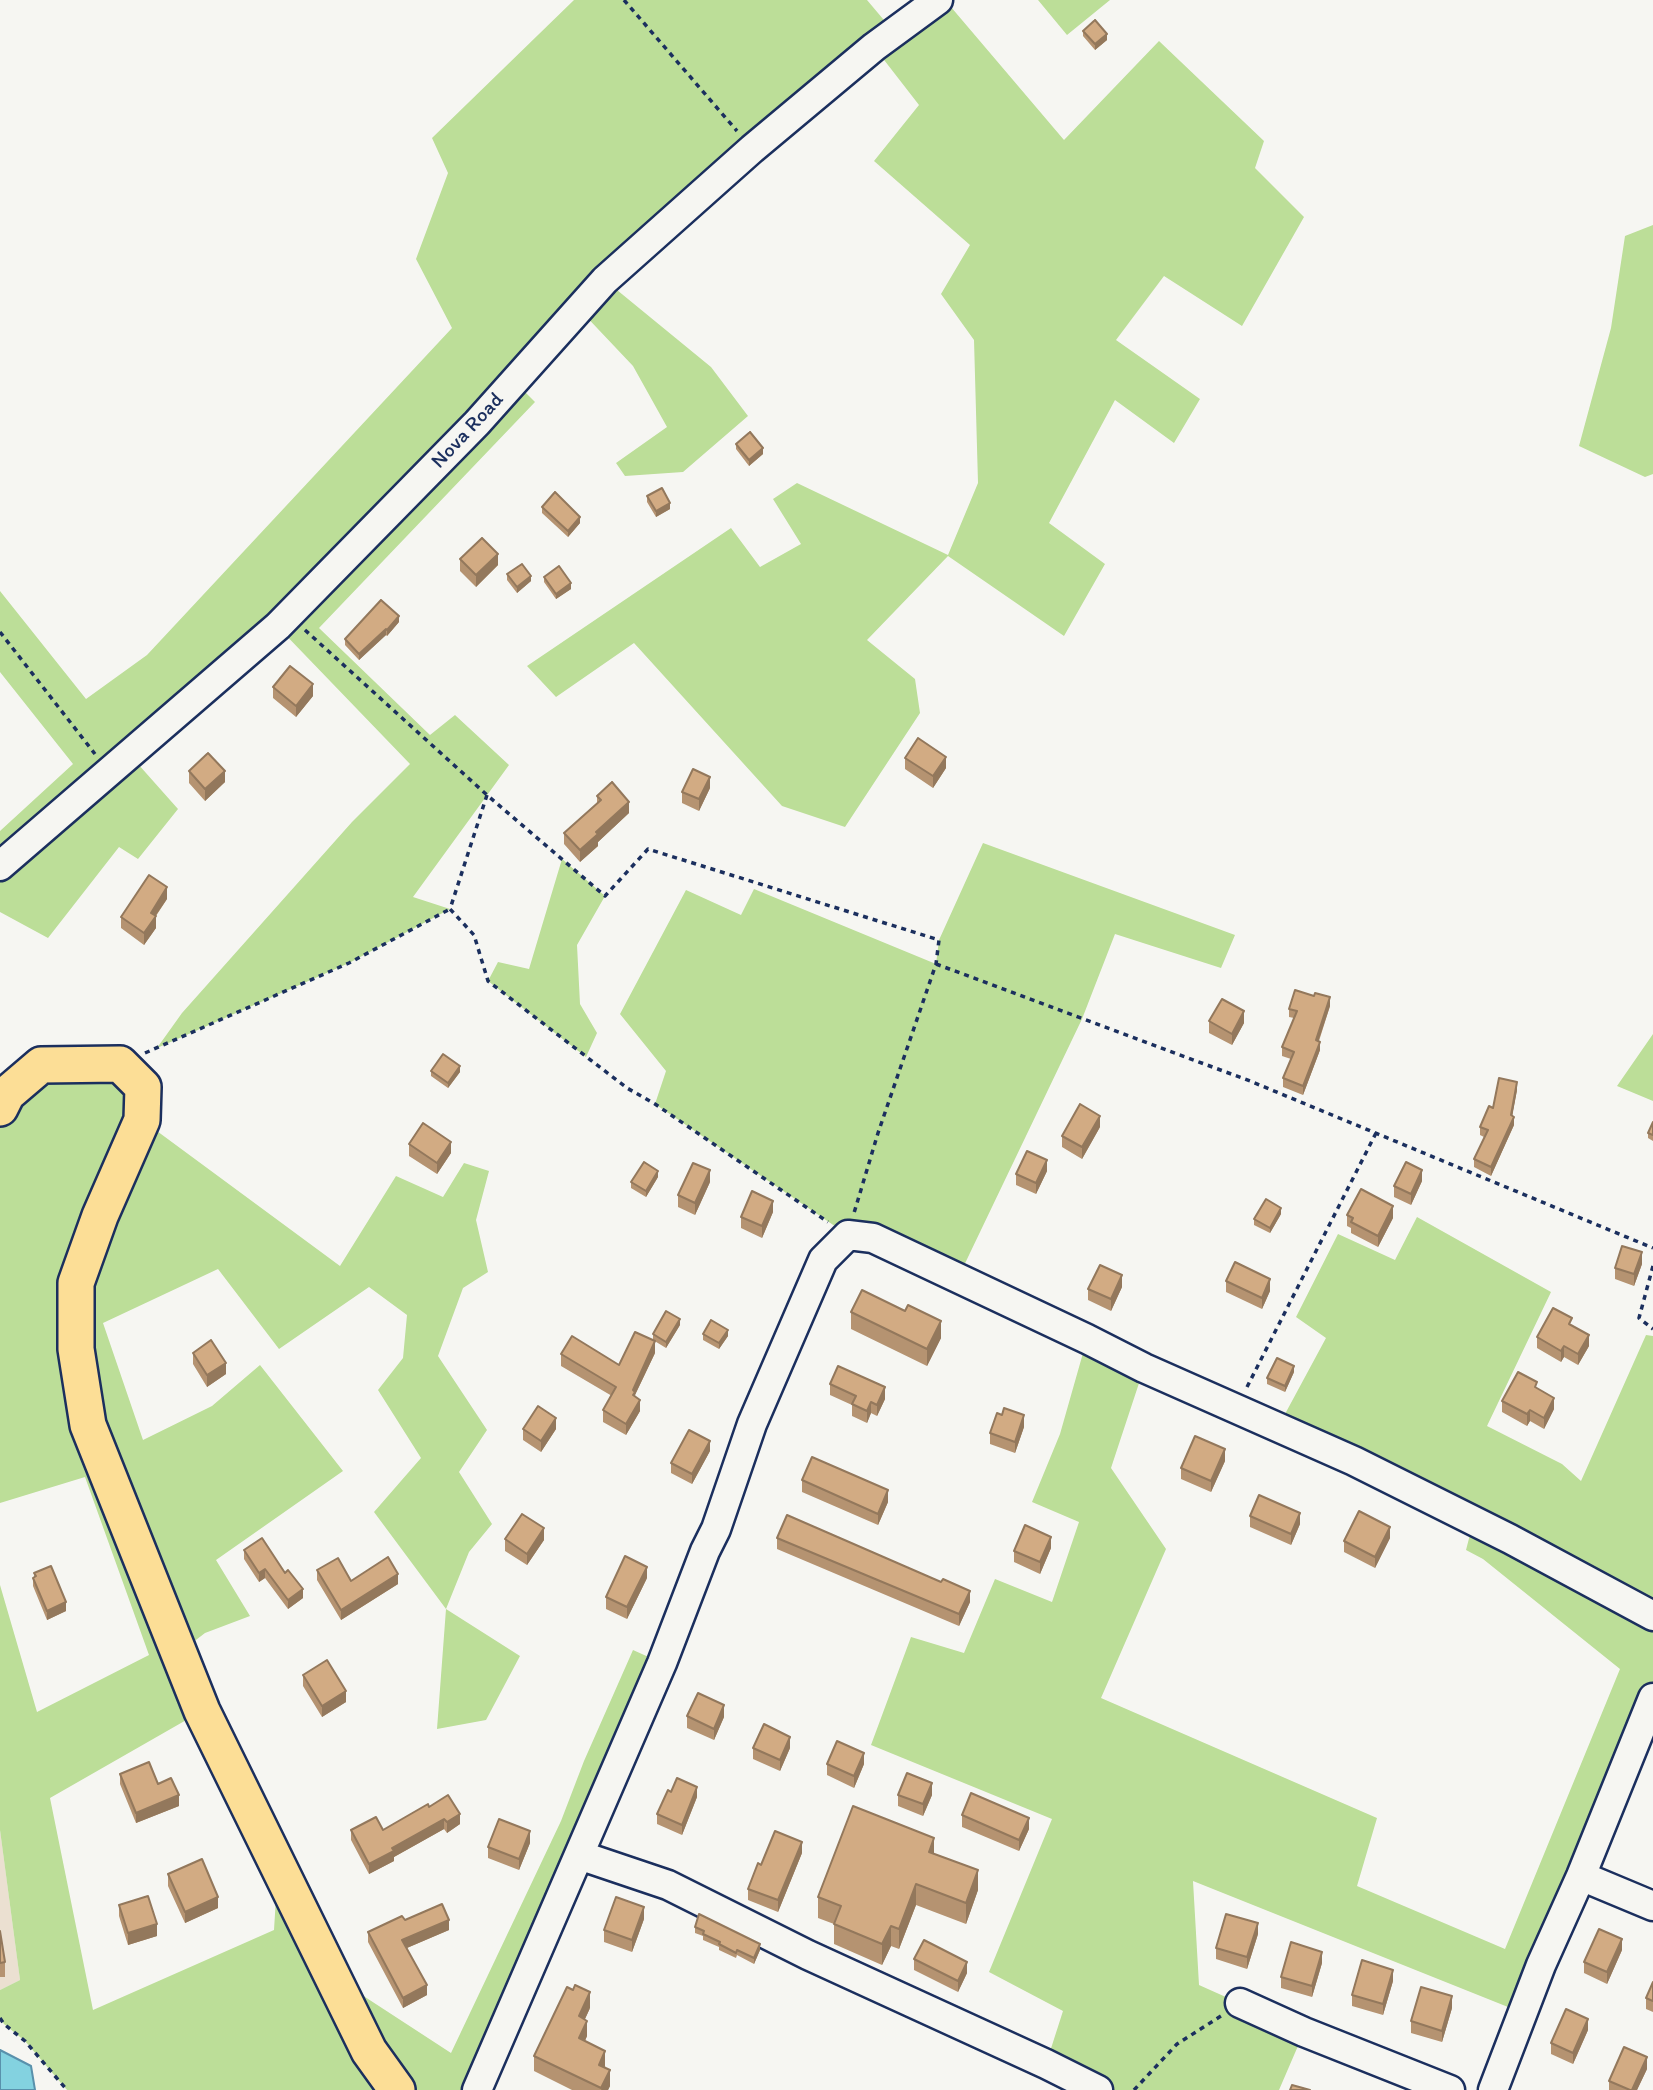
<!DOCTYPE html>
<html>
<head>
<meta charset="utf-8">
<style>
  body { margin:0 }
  canvas { display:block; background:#f6f6f2 }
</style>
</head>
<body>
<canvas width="1653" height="2090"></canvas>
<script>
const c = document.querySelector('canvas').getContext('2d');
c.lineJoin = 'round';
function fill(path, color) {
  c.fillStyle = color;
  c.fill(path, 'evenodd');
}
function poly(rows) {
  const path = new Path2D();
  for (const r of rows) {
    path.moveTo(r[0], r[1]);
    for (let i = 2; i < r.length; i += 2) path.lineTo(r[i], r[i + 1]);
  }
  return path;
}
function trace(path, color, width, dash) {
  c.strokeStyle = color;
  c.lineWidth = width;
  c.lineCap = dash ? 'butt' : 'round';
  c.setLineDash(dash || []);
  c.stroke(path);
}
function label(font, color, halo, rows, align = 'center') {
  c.font = font + ' Itim,sans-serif';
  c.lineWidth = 7;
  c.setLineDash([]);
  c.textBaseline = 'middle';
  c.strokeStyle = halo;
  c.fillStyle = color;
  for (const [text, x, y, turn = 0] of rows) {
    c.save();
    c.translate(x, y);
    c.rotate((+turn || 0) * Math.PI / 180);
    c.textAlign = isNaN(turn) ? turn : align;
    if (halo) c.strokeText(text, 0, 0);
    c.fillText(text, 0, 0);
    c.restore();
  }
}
fill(poly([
  [0,1830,20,1980,0,1990]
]), '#ebe0d1');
fill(poly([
  [574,0,867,0,894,32,945,0,1064,140,1159,41,1264,141,1255,168,1304,217,1242,326,1164,276,1116,340,1200,399,1174,443,1115,400,1049,523,1105,564,1064,636,948,556,867,640,915,679,920,713,845,827,782,806,634,643,556,697,527,666,731,528,760,567,801,544,773,499,797,483,948,555,978,483,974,340,941,294,970,245,874,161,919,105,874,47,606,281,711,367,748,416,683,472,625,476,616,463,667,427,633,366,580,310,515,382,535,402,319,628,430,735,455,715,509,765,413,897,450,909,349,963,157,1048,182,1013,352,822,410,764,278,627,130,755,178,809,138,859,119,847,48,938,0,912,0,831,73,764,0,672,0,591,86,699,147,655,452,328,416,259,448,173,432,138],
  [1038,0,1110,0,1067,35],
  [1653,225,1653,474,1645,477,1579,446,1611,328,1625,236],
  [983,843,1235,935,1221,968,1115,934,1082,1019,958,1278,848,1235,655,1104,666,1071,620,1014,686,890,741,915,754,889,936,964,939,940],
  [562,859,605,896,577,945,580,1004,597,1033,586,1057,488,981,498,962,529,969],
  [1653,1034,1653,1101,1617,1086],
  [120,1064,142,1120,340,1266,396,1176,443,1197,464,1163,489,1171,476,1220,488,1272,463,1288,438,1356,487,1430,459,1472,492,1524,469,1552,446,1609,520,1656,486,1720,437,1729,446,1609,374,1512,421,1458,378,1390,403,1358,407,1315,369,1287,279,1349,218,1269,103,1323,143,1440,212,1406,260,1365,343,1471,216,1560,250,1616,205,1633,179,1653,202,1711,50,1798,93,2010,274,1930,278,1865,308,1928,362,1995,451,2053,561,1821,584,1761,633,1650,662,1663,477,2090,67,2090,25,2041,4,2024,0,2018,0,1990,20,1980,0,1830,0,1585,37,1712,149,1655,85,1477,0,1503,0,1075,41,1065],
  [1417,1217,1551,1292,1487,1426,1562,1464,1581,1481,1646,1335,1653,1336,1653,1698,1523,2013,1193,1881,1199,1985,1304,2032,1279,2090,1073,2090,1046,2064,1063,2011,989,1972,1052,1819,871,1745,911,1637,964,1653,995,1579,1052,1602,1079,1522,1032,1502,1060,1434,1087,1339,1144,1368,1111,1468,1166,1549,1101,1698,1377,1818,1357,1886,1505,1949,1620,1669,1483,1559,1466,1550,1473,1523,1278,1427,1326,1338,1296,1317,1338,1234,1395,1260]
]), '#bcde98');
const water = poly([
  [0,2050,31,2066,35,2090,0,2090,0,2050]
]);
fill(water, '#83d2e0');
trace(water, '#5991ac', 2);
const minor = poly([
  [0,866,278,626,477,423,605,280,752,149,874,47,938,0],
  [579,1855,668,1885,808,1955,1046,2064,1098,2090],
  [1581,1876,1653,1906],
  [1240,2003,1304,2032,1450,2090],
  [477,2090,662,1663,705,1551,716,1529,752,1424,823,1260,848,1235,873,1238,1087,1339,1144,1368,1354,1461,1510,1539,1653,1616],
  [1493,2090,1541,1965,1581,1876,1653,1698]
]);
const major = poly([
  [0,1108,7,1094,41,1065,120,1064,143,1087,142,1120,100,1216,76,1283,76,1349,88,1425,202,1711,369,2051,397,2090]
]);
trace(minor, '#1b2f5e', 33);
trace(major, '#1b2f5e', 40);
trace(poly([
  [624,0,737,131],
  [305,630,487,795,605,896,648,849,939,940,936,964,878,1133,854,1213],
  [0,632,95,754],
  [487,795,450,909,474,935,488,981,627,1088,655,1104,828,1222],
  [936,964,1250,1081,1653,1248],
  [145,1053,349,963,450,909],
  [1653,1266,1639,1318,1653,1329],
  [1247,1387,1376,1133],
  [0,2018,4,2024,25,2041,67,2090],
  [1134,2090,1177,2044,1221,2016]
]), '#1b2f5e', 3.5, [5, 5]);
trace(minor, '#f6f6f2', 28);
trace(major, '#fcde96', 35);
fill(poly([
  [1083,31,1107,40,1095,50,1083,36],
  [736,444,763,454,749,466,736,449],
  [647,496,670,509,656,517,647,502],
  [542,507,580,523,568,537,542,513],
  [460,559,498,565,476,587,460,571],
  [507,574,531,581,517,593,507,580],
  [544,577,571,589,556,599,544,582],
  [399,622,387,636,386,635,359,660,345,645,345,639],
  [273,687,313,696,296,717,273,698],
  [905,758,946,768,933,788,905,769],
  [189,771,225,782,205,801,189,783],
  [710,788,699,811,682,803,682,792],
  [597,796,629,813,598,842,598,846,580,862,564,844,564,833,597,804],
  [167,899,156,916,156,928,144,945,121,928,121,917],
  [1330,1006,1319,1041,1320,1050,1303,1095,1283,1087,1283,1078,1291,1059,1282,1056,1282,1047,1294,1018,1289,1017,1289,1009],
  [1209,1021,1244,1023,1232,1045,1209,1033],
  [431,1071,460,1072,448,1088,431,1076],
  [1517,1090,1512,1116,1514,1125,1491,1176,1474,1167,1474,1159,1484,1137,1480,1135,1480,1127,1493,1108],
  [1653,1122,1653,1141,1648,1138,1648,1133],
  [1100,1127,1082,1159,1062,1147,1062,1136],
  [409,1144,451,1153,437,1174,409,1156],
  [1047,1171,1036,1194,1016,1185,1016,1174],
  [658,1177,646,1197,631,1188,631,1182],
  [1422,1181,1411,1205,1394,1197,1394,1186],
  [710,1182,695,1215,678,1207,678,1195],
  [773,1212,762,1238,741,1228,741,1217],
  [1281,1214,1270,1233,1254,1225,1254,1219],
  [1347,1215,1393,1218,1378,1247,1351,1233,1351,1228,1347,1226],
  [1642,1264,1634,1286,1615,1279,1615,1268],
  [1226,1281,1270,1291,1262,1309,1226,1292],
  [1122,1287,1111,1311,1088,1300,1088,1289],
  [851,1312,941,1338,927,1366,851,1329],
  [680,1325,666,1348,653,1340,653,1334],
  [1572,1325,1589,1346,1578,1365,1564,1357,1561,1362,1537,1348,1537,1337],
  [703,1334,728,1336,719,1349,703,1340],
  [193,1353,226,1374,207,1387,193,1364],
  [655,1353,635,1395,640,1411,626,1435,603,1422,603,1410,612,1396,561,1366,561,1354,619,1365],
  [1294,1372,1285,1392,1267,1384,1267,1378],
  [830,1384,885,1399,877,1416,871,1413,867,1423,852,1416,852,1405,830,1395],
  [1537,1389,1554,1409,1544,1429,1530,1421,1527,1426,1502,1412,1502,1401],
  [1002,1415,1024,1427,1015,1453,990,1444,990,1433],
  [523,1429,556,1429,541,1452,523,1440],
  [710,1451,692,1484,671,1473,671,1463],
  [1225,1461,1211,1492,1181,1479,1181,1468],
  [802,1480,888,1502,878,1525,802,1492],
  [1250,1516,1300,1524,1291,1545,1250,1527],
  [777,1538,941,1582,970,1602,959,1626,777,1549],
  [1390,1538,1375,1568,1344,1552,1344,1541],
  [505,1539,544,1540,527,1565,505,1551],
  [1051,1548,1040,1574,1014,1562,1014,1551],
  [244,1550,285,1573,303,1598,288,1609,265,1578,259,1582,244,1559],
  [317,1570,351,1581,398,1584,341,1620,317,1580],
  [34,1573,66,1611,47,1620,33,1586,33,1578,34,1577],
  [647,1578,627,1619,606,1609,606,1597],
  [303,1675,346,1702,322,1717,303,1686],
  [687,1716,724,1717,714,1740,687,1728],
  [753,1748,790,1748,780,1771,753,1759],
  [827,1764,864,1764,854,1788,827,1775],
  [120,1774,158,1784,179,1806,136,1823,120,1784],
  [671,1792,697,1797,682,1835,657,1824,657,1814],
  [898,1795,932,1795,923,1816,898,1806],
  [429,1807,460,1824,447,1833,444,1829,394,1857,394,1861,369,1874,351,1840,351,1830,383,1830],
  [962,1815,1029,1829,1019,1851,962,1827],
  [530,1843,519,1870,488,1858,488,1847],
  [802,1853,778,1912,748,1900,748,1889,761,1865],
  [934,1854,978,1890,966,1924,916,1905,899,1949,891,1946,882,1965,834,1944,834,1924,818,1918,818,1897],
  [168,1874,218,1908,185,1923,168,1886],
  [119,1905,157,1936,128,1945,119,1916],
  [644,1919,632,1952,604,1942,604,1930],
  [405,1920,449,1930,407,1948,427,1995,403,2008,368,1942,368,1932],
  [695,1927,760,1950,754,1964,737,1955,736,1958,719,1950,719,1947,703,1940,703,1936,695,1933],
  [0,1931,5,1962,5,1977,0,1977],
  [1258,1934,1247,1969,1216,1959,1216,1948],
  [1622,1950,1607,1984,1584,1973,1584,1962],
  [914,1959,967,1973,958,1992,914,1970],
  [1322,1963,1312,1997,1281,1988,1281,1977],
  [1393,1981,1383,2015,1352,2006,1352,1995],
  [1653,1982,1653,2012,1646,2009,1646,1998],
  [590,2008,585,2019,587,2036,585,2041,605,2066,610,2086,608,2090,572,2090,534,2071,534,2056],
  [1452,2008,1442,2042,1411,2033,1411,2021],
  [1588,2030,1573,2064,1551,2054,1551,2043],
  [1647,2069,1637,2090,1609,2090,1609,2081]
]), '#b59371');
fill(poly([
  [1107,34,1107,40,1095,50,1095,44],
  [763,448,763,454,749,466,749,460],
  [670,503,670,509,656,517,656,511],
  [580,517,580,523,568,537,568,531],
  [498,554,498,565,476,587,476,575],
  [531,576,531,581,517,593,517,587],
  [571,583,571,589,556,599,556,594],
  [399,616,399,622,387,636,387,630],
  [386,629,386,635,359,660,359,654],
  [313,684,313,696,296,717,296,706],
  [946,757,946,768,933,788,933,776],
  [225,771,225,782,205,801,205,789],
  [710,777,710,788,699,811,699,799],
  [629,802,629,813,598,842,598,846,580,862,580,850,596,832],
  [167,887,167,899,154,918,156,916,156,928,144,945,144,933,151,913],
  [1330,997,1330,1006,1316,1048,1316,1040],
  [1244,1011,1244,1023,1232,1045,1232,1034],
  [1320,1042,1320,1050,1303,1095,1303,1086],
  [460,1066,460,1072,448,1088,448,1083],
  [1517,1082,1517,1090,1511,1123,1514,1117,1514,1125,1491,1176,1491,1167,1511,1115],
  [1100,1116,1100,1127,1082,1159,1082,1147],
  [451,1142,451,1153,437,1174,437,1163],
  [1047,1160,1047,1171,1036,1194,1036,1183],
  [710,1170,710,1182,695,1215,695,1203],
  [1422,1170,1422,1181,1411,1205,1411,1194],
  [658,1171,658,1177,646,1197,646,1191],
  [773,1201,773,1212,762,1238,762,1226],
  [1393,1206,1393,1218,1378,1247,1378,1236],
  [1281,1208,1281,1214,1270,1233,1270,1228],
  [1642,1252,1642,1264,1634,1286,1634,1274],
  [1122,1275,1122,1287,1111,1311,1111,1299],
  [1270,1279,1270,1291,1262,1309,1262,1298],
  [680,1319,680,1325,666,1348,666,1342],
  [941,1321,941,1338,927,1366,927,1349],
  [728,1330,728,1336,719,1349,719,1343],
  [1589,1335,1589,1346,1578,1365,1578,1354],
  [655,1341,655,1353,635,1395,635,1403,633,1390],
  [1564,1346,1564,1357,1561,1362,1561,1351],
  [226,1363,226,1374,207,1387,207,1375],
  [1294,1366,1294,1372,1285,1392,1285,1386],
  [885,1387,885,1399,877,1416,877,1405],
  [1554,1398,1554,1409,1544,1429,1544,1418],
  [640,1400,640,1411,626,1435,626,1424],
  [871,1402,871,1413,867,1423,867,1411],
  [1530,1410,1530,1421,1527,1426,1527,1414],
  [1024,1415,1024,1427,1015,1453,1015,1442],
  [556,1418,556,1429,541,1452,541,1441],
  [710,1441,710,1451,692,1484,692,1474],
  [1225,1449,1225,1461,1211,1492,1211,1481],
  [888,1490,888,1502,878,1525,878,1514],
  [1300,1513,1300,1524,1291,1545,1291,1534],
  [1390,1527,1390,1538,1375,1568,1375,1557],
  [544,1528,544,1540,527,1565,527,1554],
  [1051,1537,1051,1548,1040,1574,1040,1562],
  [647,1567,647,1578,627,1619,627,1607],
  [265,1569,265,1578,259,1582,259,1573],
  [398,1574,398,1584,341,1620,341,1610],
  [303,1589,303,1598,288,1609,288,1600],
  [970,1591,970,1602,959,1626,959,1614],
  [66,1602,66,1611,47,1620,47,1611],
  [346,1691,346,1702,322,1717,322,1706],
  [724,1705,724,1717,714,1740,714,1729],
  [790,1737,790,1748,780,1771,780,1760],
  [864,1753,864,1764,854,1788,854,1776],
  [932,1783,932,1795,923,1816,923,1804],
  [697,1787,697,1797,682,1835,682,1825],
  [179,1795,179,1806,136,1823,136,1813],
  [460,1814,460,1824,447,1833,447,1822],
  [1029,1818,1029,1829,1019,1851,1019,1840],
  [444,1819,444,1829,394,1857,394,1861,369,1874,369,1864,392,1848],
  [530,1831,530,1843,519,1870,519,1859],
  [934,1838,934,1858,929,1852],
  [802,1842,802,1853,778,1912,778,1900],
  [978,1870,978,1890,966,1924,966,1903],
  [916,1884,916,1905,899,1949,899,1929],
  [218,1897,218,1908,185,1923,185,1912],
  [644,1907,644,1919,632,1952,632,1940],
  [449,1920,449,1930,402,1950,402,1940],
  [1258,1923,1258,1934,1247,1969,1247,1957],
  [157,1924,157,1936,128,1945,128,1933],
  [891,1926,891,1946,882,1965,882,1944],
  [1622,1939,1622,1950,1607,1984,1607,1972],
  [760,1944,760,1950,754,1964,754,1958],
  [1322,1952,1322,1963,1312,1997,1312,1986],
  [967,1962,967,1973,958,1992,958,1981],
  [1393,1970,1393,1981,1383,2015,1383,2004],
  [427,1985,427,1995,403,2008,403,1998],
  [590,1992,590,2008,579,2032,579,2016],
  [1452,1996,1452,2008,1442,2042,1442,2031],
  [1588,2019,1588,2030,1573,2064,1573,2053],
  [587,2021,587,2036,579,2054,579,2038],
  [605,2051,605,2066,599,2081,599,2065],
  [1647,2057,1647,2069,1637,2090,1632,2090],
  [610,2070,610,2086,608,2090,601,2090]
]), '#93785c');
const building = poly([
  [1095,20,1107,34,1095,44,1083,31,1095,20],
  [750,432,763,448,749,460,736,444,750,432],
  [662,488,670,503,656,511,647,496,662,488],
  [555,492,580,517,568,531,542,507,555,492],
  [482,538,498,554,476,575,460,559,482,538],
  [522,564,531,576,517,587,507,574,522,564],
  [559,566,571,583,556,594,544,577,559,566],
  [381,600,399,616,387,630,386,629,359,654,345,639,381,600],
  [290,666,313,684,296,706,273,687,290,666],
  [918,738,946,757,933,776,905,758,918,738],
  [208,753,225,771,205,789,189,771,208,753],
  [693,769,710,777,699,799,682,792,693,769],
  [612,782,629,802,596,832,598,834,580,850,564,833,601,800,597,796,612,782],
  [149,875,167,887,151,913,156,916,144,933,121,917,149,875],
  [1295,990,1314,996,1315,993,1330,997,1316,1040,1320,1042,1303,1086,1283,1078,1294,1052,1282,1047,1297,1011,1289,1009,1295,990],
  [1222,999,1244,1011,1232,1034,1209,1021,1222,999],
  [443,1054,460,1066,448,1083,431,1071,443,1054],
  [1499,1078,1517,1082,1511,1115,1514,1117,1491,1167,1474,1159,1488,1130,1480,1127,1489,1106,1493,1108,1499,1078],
  [1080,1104,1100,1116,1082,1147,1062,1136,1080,1104],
  [1653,1122,1653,1135,1648,1133,1653,1122],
  [423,1123,451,1142,437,1163,409,1144,423,1123],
  [1027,1151,1047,1160,1036,1183,1016,1174,1027,1151],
  [644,1162,658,1171,646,1191,631,1182,644,1162],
  [1406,1162,1422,1170,1411,1194,1394,1186,1406,1162],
  [693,1163,710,1170,695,1203,678,1195,693,1163],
  [1361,1189,1393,1206,1378,1236,1351,1222,1353,1218,1347,1215,1361,1189],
  [752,1191,773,1201,762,1226,741,1217,752,1191],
  [1266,1199,1281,1208,1270,1228,1254,1219,1266,1199],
  [1622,1246,1642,1252,1634,1274,1615,1268,1622,1246],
  [1235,1262,1270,1279,1262,1298,1226,1281,1235,1262],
  [1100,1265,1122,1275,1111,1299,1088,1289,1100,1265],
  [862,1290,905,1311,908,1305,941,1321,927,1349,851,1312,862,1290],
  [1553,1308,1572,1318,1569,1324,1589,1335,1578,1354,1564,1346,1561,1351,1537,1337,1553,1308],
  [666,1311,680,1319,666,1342,653,1334,666,1311],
  [711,1320,728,1330,719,1343,703,1334,711,1320],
  [635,1332,655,1341,633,1390,635,1392,633,1395,640,1400,626,1424,603,1410,616,1387,561,1354,572,1336,619,1365,635,1332],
  [211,1340,226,1363,207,1375,193,1353,211,1340],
  [1277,1358,1294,1366,1285,1386,1267,1378,1277,1358],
  [838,1366,885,1387,877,1405,871,1402,867,1411,852,1404,856,1396,830,1384,838,1366],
  [1518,1372,1537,1382,1535,1387,1554,1398,1544,1418,1530,1410,1527,1414,1502,1401,1518,1372],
  [538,1406,556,1418,541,1441,523,1429,538,1406],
  [1004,1408,1024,1415,1015,1442,990,1433,997,1413,1002,1415,1004,1408],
  [689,1430,710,1441,692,1474,671,1463,689,1430],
  [1195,1436,1225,1449,1211,1481,1181,1468,1195,1436],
  [812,1457,888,1490,878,1514,802,1480,812,1457],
  [1259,1495,1300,1513,1291,1534,1250,1516,1259,1495],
  [1359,1511,1390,1527,1375,1557,1344,1541,1359,1511],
  [522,1514,544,1528,527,1554,505,1539,522,1514],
  [787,1515,941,1582,943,1579,970,1591,959,1614,777,1538,787,1515],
  [1025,1525,1051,1537,1040,1562,1014,1551,1025,1525],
  [262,1538,285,1573,288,1570,303,1589,288,1600,265,1569,259,1573,244,1550,262,1538],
  [625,1556,647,1567,627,1607,606,1597,625,1556],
  [388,1557,398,1574,341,1610,317,1570,338,1558,351,1581,388,1557],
  [51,1566,66,1602,47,1611,33,1578,36,1576,34,1573,51,1566],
  [327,1660,346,1691,322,1706,303,1675,327,1660],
  [698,1693,724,1705,714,1729,687,1716,698,1693],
  [764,1724,790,1737,780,1760,753,1748,764,1724],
  [837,1741,864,1753,854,1776,827,1764,837,1741],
  [149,1762,158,1784,171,1778,179,1795,136,1813,120,1774,149,1762],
  [907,1773,932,1783,923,1804,898,1795,907,1773],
  [677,1778,697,1787,682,1825,657,1814,668,1790,671,1792,677,1778],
  [971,1793,1029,1818,1019,1840,962,1815,971,1793],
  [448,1795,460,1814,447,1822,444,1819,392,1848,394,1851,369,1864,351,1830,376,1817,383,1830,428,1804,429,1807,448,1795],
  [853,1806,934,1838,929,1852,978,1870,966,1903,916,1884,899,1929,891,1926,882,1944,834,1924,841,1906,818,1897,853,1806],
  [499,1819,530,1831,519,1859,488,1847,499,1819],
  [775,1831,802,1842,778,1900,748,1889,758,1863,761,1865,775,1831],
  [202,1859,218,1897,185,1912,168,1874,202,1859],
  [148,1896,157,1924,128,1933,119,1905,148,1896],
  [616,1897,644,1907,632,1940,604,1930,616,1897],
  [442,1904,449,1920,402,1940,427,1985,403,1998,368,1932,402,1916,405,1920,442,1904],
  [699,1914,760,1944,754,1958,737,1950,736,1953,719,1944,720,1942,703,1934,704,1931,695,1927,699,1914],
  [1226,1914,1258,1923,1247,1957,1216,1948,1226,1914],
  [1599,1929,1622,1939,1607,1972,1584,1962,1599,1929],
  [0,1931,5,1962,0,1963,0,1931],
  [924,1940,967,1962,958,1981,914,1959,924,1940],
  [1291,1942,1322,1952,1312,1986,1281,1977,1291,1942],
  [1362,1960,1393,1970,1383,2004,1352,1995,1362,1960],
  [1653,1982,1653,2001,1646,1998,1653,1982],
  [575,1985,590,1992,579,2016,587,2021,579,2038,605,2051,599,2065,610,2070,601,2088,534,2056,567,1987,573,1990,575,1985],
  [1421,1987,1452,1996,1442,2031,1411,2021,1421,1987],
  [1566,2009,1588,2019,1573,2053,1551,2043,1566,2009],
  [1624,2047,1647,2057,1632,2090,1630,2090,1609,2081,1624,2047],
  [1292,2085,1310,2090,1290,2090,1292,2085]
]);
fill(building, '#d2ab83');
trace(building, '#93785c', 2);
label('21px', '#1b2f5e', '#f6f6f2', [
  ["Nova Road",468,431,-47]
]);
</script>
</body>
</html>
